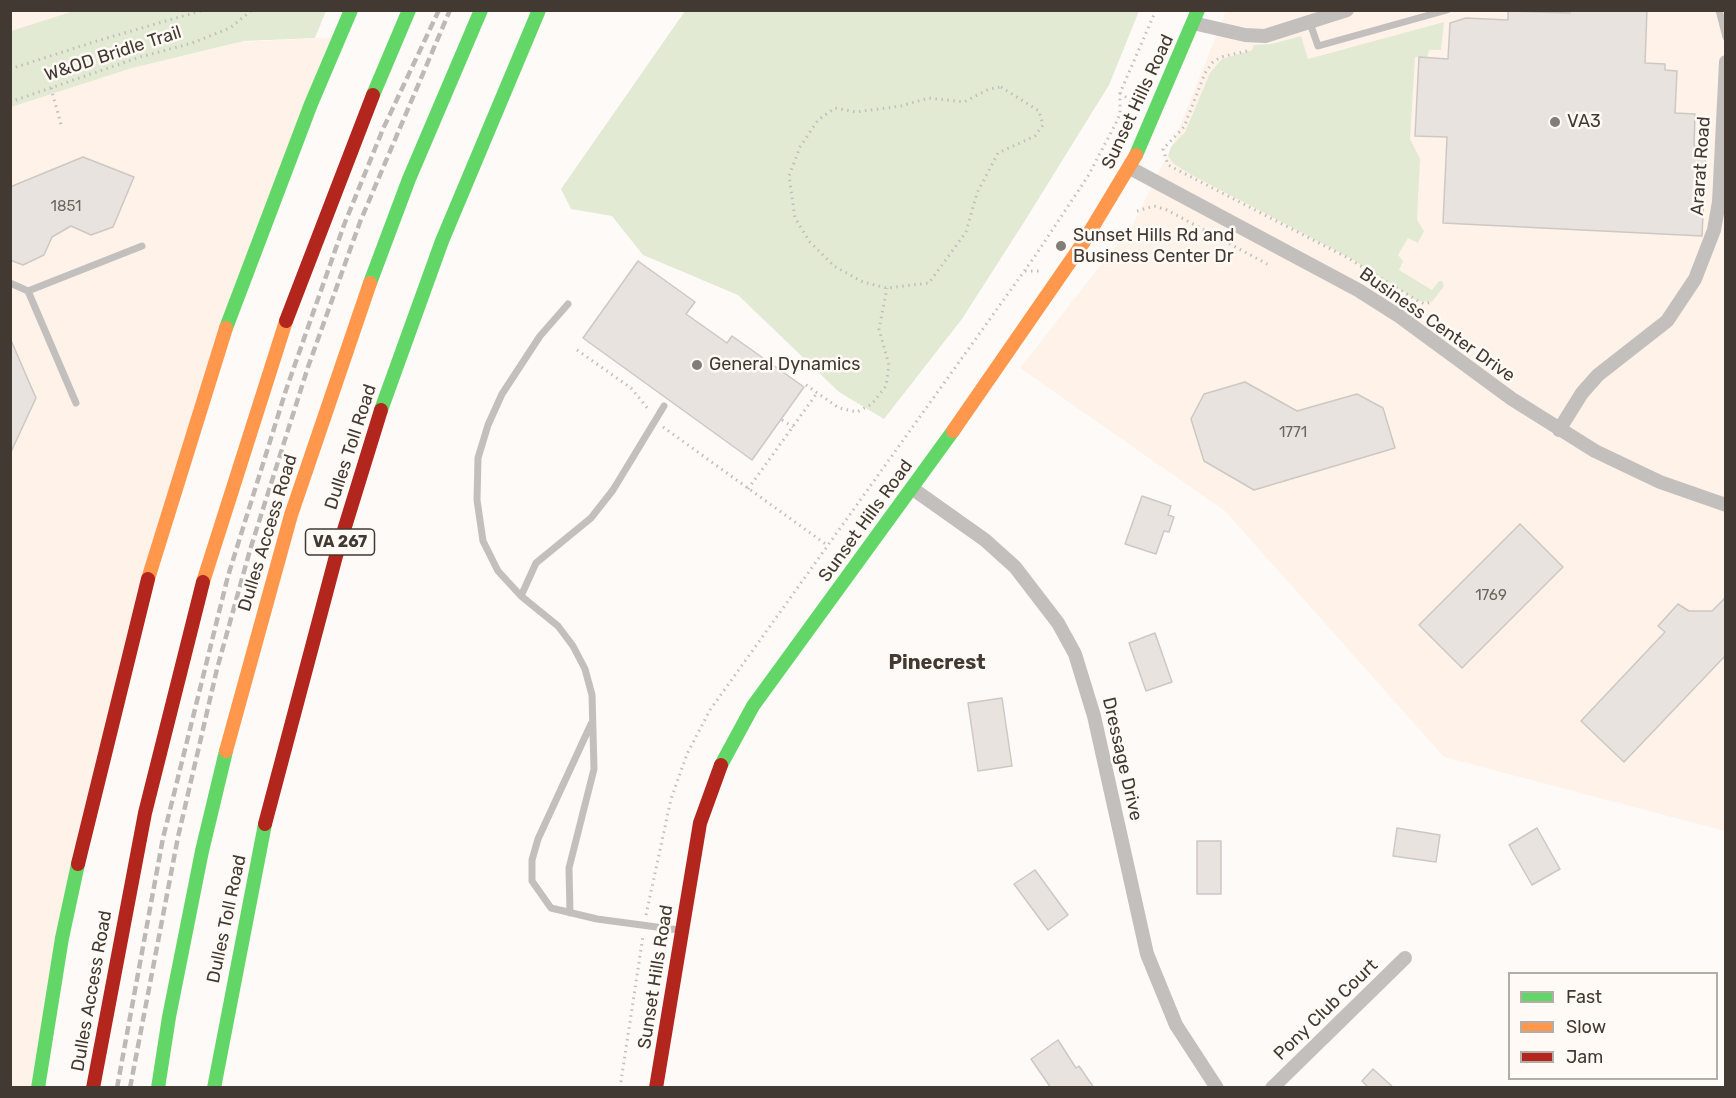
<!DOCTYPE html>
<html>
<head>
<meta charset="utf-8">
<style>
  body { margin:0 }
  #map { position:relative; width:1736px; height:1098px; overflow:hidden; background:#fdfaf8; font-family:Rubik,sans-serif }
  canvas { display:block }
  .frame { position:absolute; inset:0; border:12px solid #423932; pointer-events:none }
  .legend { position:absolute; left:1508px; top:972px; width:210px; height:108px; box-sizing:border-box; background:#fffaf6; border:2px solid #b3ada8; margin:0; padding:8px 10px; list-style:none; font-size:18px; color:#423932 }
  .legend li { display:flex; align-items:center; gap:12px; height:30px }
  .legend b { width:30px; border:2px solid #b3ada8 }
</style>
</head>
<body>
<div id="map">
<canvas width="1736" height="1098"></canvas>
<div class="frame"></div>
<ul class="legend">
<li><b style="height:8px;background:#63d668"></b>Fast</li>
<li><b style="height:8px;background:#ff974d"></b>Slow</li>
<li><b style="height:8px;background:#b3261e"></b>Jam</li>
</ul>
</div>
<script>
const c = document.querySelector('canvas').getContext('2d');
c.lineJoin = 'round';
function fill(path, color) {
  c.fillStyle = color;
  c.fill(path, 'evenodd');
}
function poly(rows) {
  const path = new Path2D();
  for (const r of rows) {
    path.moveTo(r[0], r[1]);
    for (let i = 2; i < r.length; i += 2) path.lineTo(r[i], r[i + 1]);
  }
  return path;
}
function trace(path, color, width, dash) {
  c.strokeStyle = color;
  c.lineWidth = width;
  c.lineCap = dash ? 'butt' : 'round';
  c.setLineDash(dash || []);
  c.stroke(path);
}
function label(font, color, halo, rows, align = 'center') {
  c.font = font + ' Rubik,sans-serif';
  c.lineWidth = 5;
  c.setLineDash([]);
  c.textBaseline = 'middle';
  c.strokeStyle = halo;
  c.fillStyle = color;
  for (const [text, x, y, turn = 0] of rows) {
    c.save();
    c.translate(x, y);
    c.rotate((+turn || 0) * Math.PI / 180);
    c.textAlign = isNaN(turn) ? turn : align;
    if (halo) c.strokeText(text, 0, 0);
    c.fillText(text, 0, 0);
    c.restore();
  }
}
fill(poly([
  [11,11,82,11,11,31],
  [1226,11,1725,11,1725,831,1444,757,1225,511,1020,368,1133,224,1172,146],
  [341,37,262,232,131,639,38,1087,11,1088,11,106,135,67,241,42]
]), '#fef2e9');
fill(poly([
  [77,10,326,10,326,11,315,38,244,41,132,68,11,107,11,31],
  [685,11,685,10,1139,11,1109,85,1026,219,962,319,884,419,839,392,738,295,643,255,612,216,571,209,561,189],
  [1444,22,1441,50,1429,50,1427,57,1415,57,1410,139,1420,159,1417,220,1424,231,1418,243,1408,238,1398,255,1403,261,1399,270,1432,290,1439,281,1442,281,1444,286,1432,302,1418,301,1350,258,1190,174,1174,164,1168,156,1171,147,1185,132,1210,73,1222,59,1252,50,1254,45,1272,44,1301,36,1308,59]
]), '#e3ead3');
const building = poly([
  [1570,10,1647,10,1645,63,1665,64,1665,70,1677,71,1675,113,1695,114,1694,146,1706,146,1702,236,1443,223,1447,137,1415,136,1419,57,1448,59,1450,23,1466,18,1508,20,1508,11,1570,13,1570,10],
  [83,157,134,177,113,227,91,235,71,226,52,237,44,255,23,265,10,260,10,187,83,157],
  [638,261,695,302,686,314,727,343,732,336,804,387,752,460,583,338,638,261],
  [10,338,36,398,10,454,10,338],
  [1245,382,1297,411,1357,394,1383,408,1395,448,1254,490,1204,461,1191,419,1204,394,1245,382],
  [1142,496,1171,506,1168,515,1174,517,1169,532,1164,531,1156,554,1125,544,1142,496],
  [1520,524,1563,567,1462,668,1419,625,1520,524],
  [1725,598,1725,656,1624,762,1581,721,1665,632,1658,626,1678,604,1689,611,1712,611,1725,598],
  [1155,633,1172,682,1146,691,1129,643,1155,633],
  [1002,698,1012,766,978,771,968,703,1002,698],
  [1397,828,1440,835,1436,862,1393,856,1397,828],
  [1537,828,1560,869,1532,885,1509,845,1537,828],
  [1197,841,1221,841,1221,894,1197,894,1197,841],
  [1035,870,1068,915,1048,930,1014,884,1035,870],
  [1058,1040,1076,1068,1079,1066,1094,1088,1051,1088,1031,1059,1058,1040],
  [1373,1069,1394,1088,1369,1088,1362,1081,1373,1069]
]);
fill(building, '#e8e3de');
trace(building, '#cdc8c3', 1.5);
trace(poly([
  [1247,51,1221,57,1213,62,1205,73,1184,127,1163,149,1168,165,1348,258,1418,301,1425,304,1431,302],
  [10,69,100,40,204,10],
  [1001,87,1039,111,1043,125,1035,136,998,153,977,193,966,232,929,283,887,288,863,282,834,266,810,242,795,218,789,176,800,147,818,120,835,108,856,112,901,106,929,98,964,102,989,89,1001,87],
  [51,88,62,128],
  [1120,93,1137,105],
  [10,102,140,57,192,43,230,28,252,10],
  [1126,138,1122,136,1128,124],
  [1137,211,1154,206,1167,210,1269,265],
  [1025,271,1042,271],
  [577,350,631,388,649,410],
  [806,385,839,408,857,412,872,404,886,386,889,365,879,329,887,288],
  [782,420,793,427],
  [663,427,827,545],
  [748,489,817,393],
  [646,915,671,799,687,754,710,710,1035,256,1088,176,1115,125,1120,114,1120,93,1156,10],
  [620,1088,643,936]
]), '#c2bebc', 3, [1.5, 4.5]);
trace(poly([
  [1719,10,1726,37],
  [1310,23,1318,46,1447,10],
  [10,283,28,291,76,403],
  [28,291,142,246],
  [521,596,498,571,483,541,477,500,478,458,488,425,502,394,540,336,568,304],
  [591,724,538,839,532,860,532,881,551,908,597,919,679,930],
  [570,913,569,868,594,769,592,695,585,669,573,646,558,626,521,596,536,563,591,518,613,490,664,406]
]), '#c3bfbd', 7);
trace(poly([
  [1193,23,1245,35,1265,36,1347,10],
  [1130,168,1358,290,1399,316,1512,399,1595,451,1660,482,1726,505],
  [1559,430,1582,393,1598,375,1667,321,1695,279,1714,230,1719,202,1726,62],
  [913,489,985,540,1015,567,1058,623,1075,654,1094,716,1147,954,1176,1025,1217,1088],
  [1272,1088,1405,958]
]), '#c3bfbd', 14);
trace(poly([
  [373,95,409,10],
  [1136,155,1198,10],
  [370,283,409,179,481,10],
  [226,328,311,104,351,10],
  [381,410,442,241,539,10],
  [721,765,753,706,953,431],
  [38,1088,62,938,78,864],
  [158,1088,169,1017,202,851,226,751],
  [214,1088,265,824]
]), '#63d668', 14);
trace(poly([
  [953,431,1083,243,1136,155],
  [148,579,226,328],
  [203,582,286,321],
  [226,751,291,515,370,283]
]), '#ff974d', 14);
trace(poly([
  [286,321,373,95],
  [265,824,336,556,381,410],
  [78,864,148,579],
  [93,1088,145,813,203,582],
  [656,1088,700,823,721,765]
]), '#b3261e', 14);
trace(poly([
  [117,1088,163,838,228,576,286,390,344,225,383,129,439,10],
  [130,1088,178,837,217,669,250,550,308,367,360,222,450,10]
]), '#bcb9b7', 4.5, [9, 4.5]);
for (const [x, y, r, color] of [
  [1555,122,6,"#837d77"],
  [1061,246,6,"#837d77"],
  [697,365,6,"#837d77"]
]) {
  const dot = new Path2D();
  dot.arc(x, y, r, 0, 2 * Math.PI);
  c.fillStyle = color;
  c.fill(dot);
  trace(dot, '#fffaf6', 2);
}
label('15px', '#6d655f', null, [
  ["1851",66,207],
  ["1771",1293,433],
  ["1769",1491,596]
]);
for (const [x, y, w] of [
  [340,542,69]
]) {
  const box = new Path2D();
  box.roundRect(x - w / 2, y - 13, w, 26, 4.5);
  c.fillStyle = '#fffaf6';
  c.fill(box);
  trace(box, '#423932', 1.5);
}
label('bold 16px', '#423932', null, [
  ["VA 267",340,542]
]);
label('18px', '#423932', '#fffaf6', [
  ["W&OD Bridle Trail",113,54,-18],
  ["Sunset Hills Road",1138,102,-65],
  ["Ararat Road",1701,166,-86],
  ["Business Center Drive",1437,325,35],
  ["Dulles Toll Road",351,447,-72],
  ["Sunset Hills Road",866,521,-54],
  ["Dulles Access Road",268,533,-73],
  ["Dressage Drive",1122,759,77],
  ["Dulles Toll Road",227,919,-78],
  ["Sunset Hills Road",656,977,-81],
  ["Dulles Access Road",92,991,-80],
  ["Pony Club Court",1326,1010,-44]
]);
label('18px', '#423932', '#fffaf6', [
  ["VA3",1567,122],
  ["Sunset Hills Rd and",1073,236],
  ["Business Center Dr",1073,257],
  ["General Dynamics",709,365]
], 'left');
label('bold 20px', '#423932', '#fffaf6', [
  ["Pinecrest",937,663]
]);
</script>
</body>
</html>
